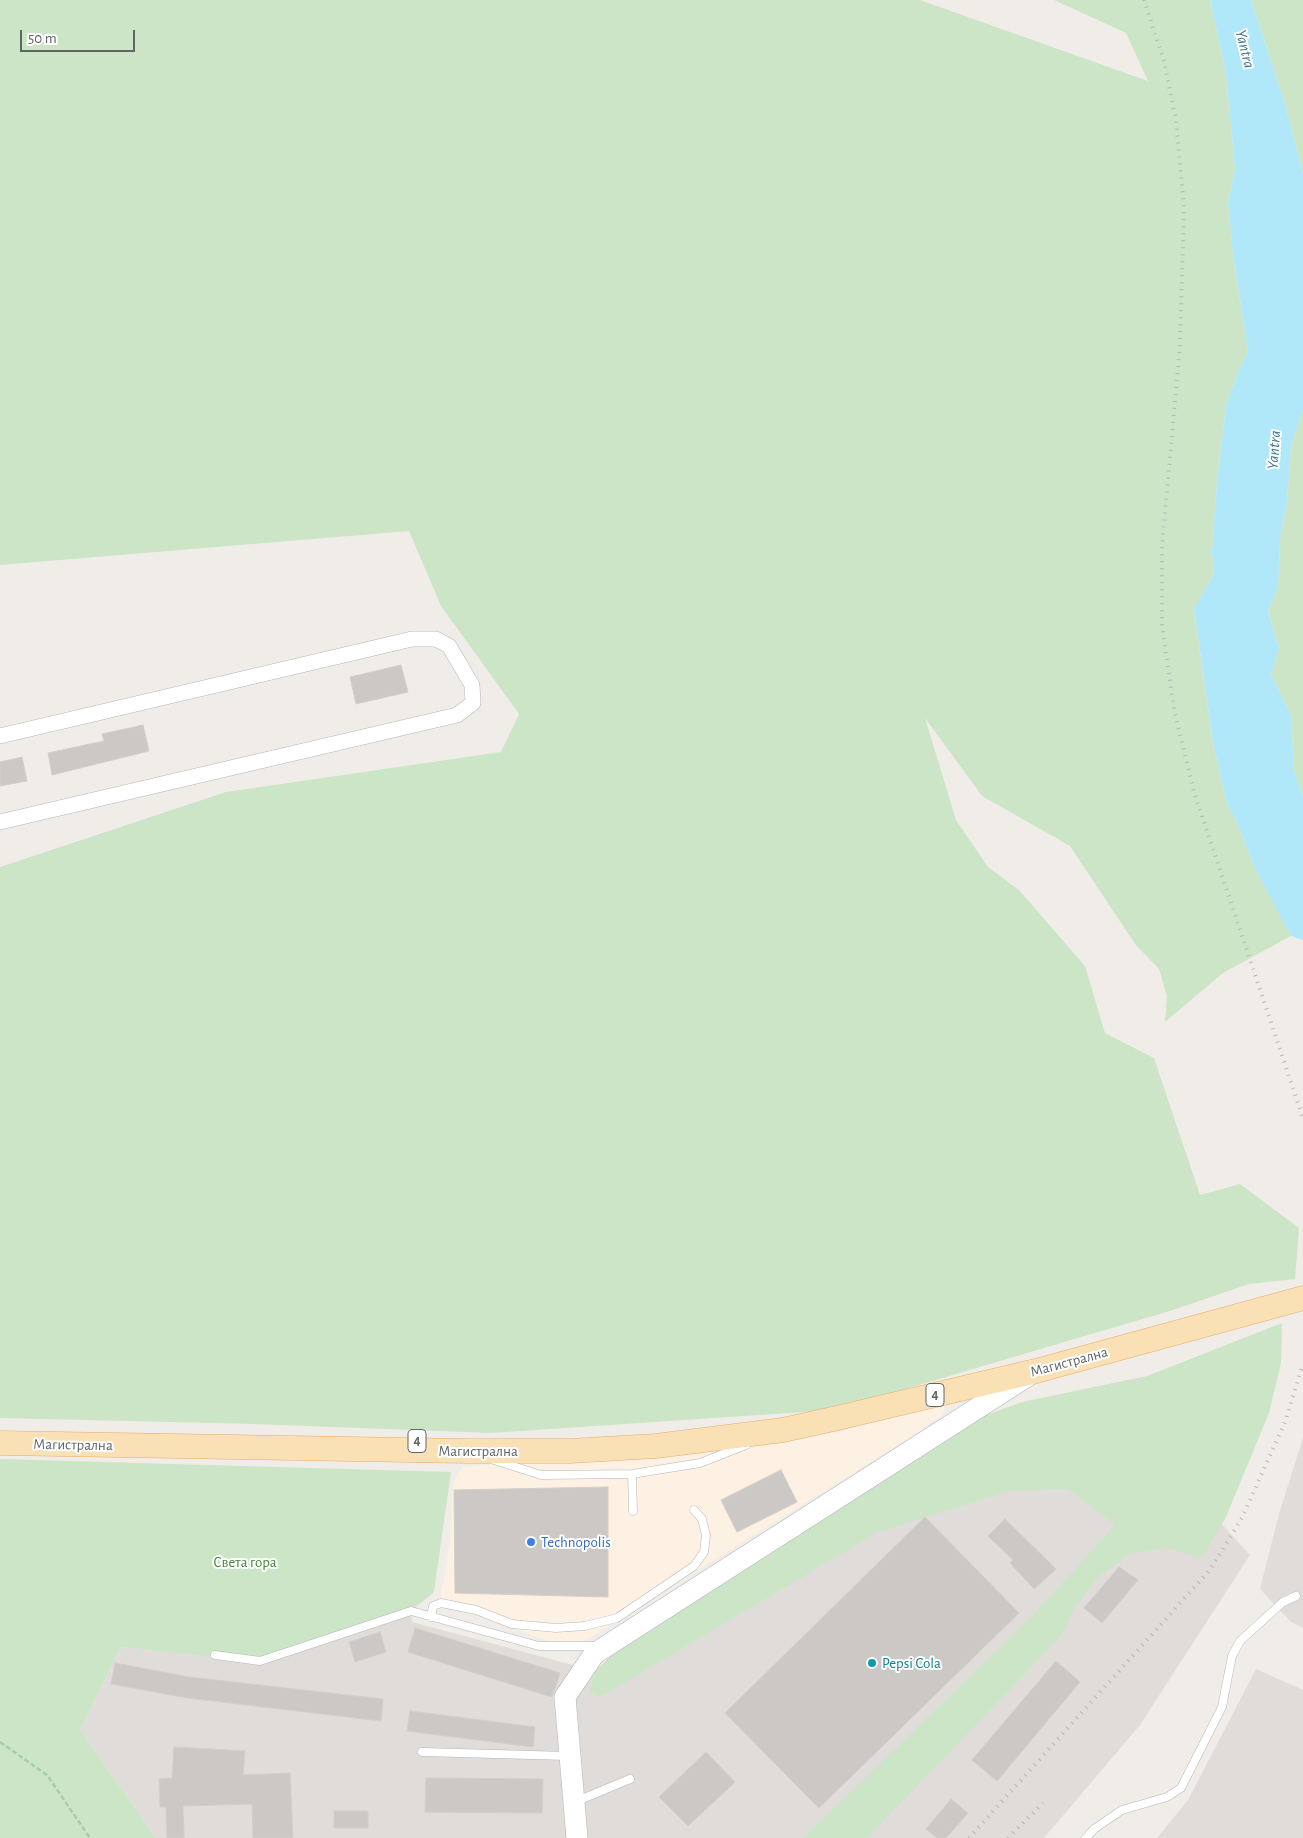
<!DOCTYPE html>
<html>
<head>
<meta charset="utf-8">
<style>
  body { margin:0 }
  #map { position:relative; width:1303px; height:1838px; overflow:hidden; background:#f0ede8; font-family:"Alegreya Sans",sans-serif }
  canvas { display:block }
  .scale { position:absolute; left:20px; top:30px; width:115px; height:22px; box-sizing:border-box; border:2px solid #5f6467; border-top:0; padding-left:6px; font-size:15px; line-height:18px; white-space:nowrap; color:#5f6467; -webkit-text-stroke:4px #fff; paint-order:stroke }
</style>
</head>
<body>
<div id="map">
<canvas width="1303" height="1838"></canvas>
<div class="scale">50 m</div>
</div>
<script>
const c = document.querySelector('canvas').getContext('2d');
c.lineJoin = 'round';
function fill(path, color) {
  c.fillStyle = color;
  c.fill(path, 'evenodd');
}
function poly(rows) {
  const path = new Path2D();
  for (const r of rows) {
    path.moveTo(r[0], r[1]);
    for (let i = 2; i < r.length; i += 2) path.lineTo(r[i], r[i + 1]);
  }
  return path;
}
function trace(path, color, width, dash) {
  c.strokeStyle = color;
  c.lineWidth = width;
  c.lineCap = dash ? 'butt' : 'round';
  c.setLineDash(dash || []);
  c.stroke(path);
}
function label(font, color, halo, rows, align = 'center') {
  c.font = font + ' "Alegreya Sans",sans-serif';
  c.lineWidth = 4;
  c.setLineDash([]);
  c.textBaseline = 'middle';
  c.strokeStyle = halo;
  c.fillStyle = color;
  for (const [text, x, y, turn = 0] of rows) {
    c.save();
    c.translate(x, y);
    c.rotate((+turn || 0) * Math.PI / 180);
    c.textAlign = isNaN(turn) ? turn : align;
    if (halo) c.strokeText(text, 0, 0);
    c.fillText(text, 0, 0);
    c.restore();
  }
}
fill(poly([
  [944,1397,945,1405,943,1414,917,1433,570,1650,440,1599,450,1543,453,1483,462,1467,539,1460,643,1455,841,1432]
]), '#fcf1e2');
fill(poly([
  [1303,1438,1303,1628,1291,1622,1260,1589,1279,1514],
  [1039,1440,1178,1476,1250,1555,1140,1725,1044,1838,156,1838,80,1730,121,1647,215,1655,411,1611,412,1622,595,1671,794,1573],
  [1256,1669,1303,1690,1303,1838,1157,1838,1188,1800]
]), '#dfdcda');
fill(poly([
  [0,0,920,0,1148,81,1126,33,1054,0,1210,0,1226,74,1235,168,1228,203,1233,254,1248,352,1239,369,1226,406,1217,481,1212,552,1214,574,1194,610,1213,743,1227,804,1239,827,1254,866,1291,936,1223,973,1165,1022,1167,996,1159,969,1135,944,1070,846,982,796,925,718,956,820,988,867,1019,890,1085,966,1105,1033,1154,1058,1200,1195,1240,1184,1299,1228,1295,1279,1249,1284,1173,1310,834,1410,491,1433,253,1424,0,1418,0,867,226,792,501,752,519,714,441,606,409,531,0,565],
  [1251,0,1303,0,1303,174,1286,107],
  [1303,410,1303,796,1294,771,1291,715,1271,675,1279,649,1268,611,1278,587,1280,539,1287,503,1291,446],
  [1282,1323,1281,1363,1269,1413,1226,1517,1202,1558,1165,1548,1130,1554,1098,1577,1073,1610,1062,1635,867,1838,803,1838,1030,1618,1115,1525,1068,1489,1009,1491,878,1532,611,1691,599,1697,590,1692,595,1671,614,1653,964,1423,1022,1402,1147,1376],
  [0,1459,451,1472,434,1592,411,1611,260,1661,121,1647,80,1730,156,1838,0,1838]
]), '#cde5c7');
fill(poly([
  [1210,0,1251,0,1286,107,1303,174,1303,410,1291,446,1287,503,1280,539,1278,587,1268,611,1279,649,1271,675,1291,715,1294,771,1303,796,1303,940,1291,936,1279,914,1254,866,1239,827,1227,804,1213,743,1194,609,1214,574,1212,552,1217,481,1226,406,1239,369,1248,352,1233,254,1228,203,1235,168,1226,74]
]), '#b0e7f9');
const building = poly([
  [401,665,408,692,356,704,350,677,401,665],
  [143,725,149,751,52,775,48,753,104,741,102,734,143,725],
  [22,757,27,781,0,786,0,762,22,757],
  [781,1470,797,1502,737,1532,721,1500,781,1470],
  [608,1487,608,1597,455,1593,454,1490,608,1487],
  [925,1517,1019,1613,819,1808,725,1713,925,1517],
  [1005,1519,1056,1569,1034,1589,1010,1563,1013,1560,988,1536,1005,1519],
  [1119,1567,1138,1580,1102,1623,1084,1608,1119,1567],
  [415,1628,560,1673,552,1697,408,1652,415,1628],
  [380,1632,386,1652,355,1662,349,1642,380,1632],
  [1056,1661,1080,1682,997,1781,972,1760,1056,1661],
  [115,1663,189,1677,383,1699,381,1721,188,1698,111,1684,115,1663],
  [410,1711,535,1727,533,1747,407,1731,410,1711],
  [174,1747,245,1751,243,1775,290,1773,293,1838,253,1838,252,1804,183,1806,184,1838,167,1838,166,1807,160,1807,159,1779,172,1778,174,1747],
  [706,1752,735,1782,688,1826,659,1797,706,1752],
  [426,1778,543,1779,542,1813,425,1812,426,1778],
  [951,1799,968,1813,946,1838,937,1838,926,1829,951,1799],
  [334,1811,368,1811,368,1828,334,1828,334,1811]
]);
fill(building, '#ccc8c5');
trace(building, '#d5cec7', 1);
const lane = poly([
  [494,1460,541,1475,632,1474,700,1463,746,1445],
  [632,1474,633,1511],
  [431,1617,433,1606,441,1603,476,1610,512,1624,556,1628,585,1626,617,1618,694,1566,704,1552,706,1535,702,1519,694,1510],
  [215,1655,260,1661,411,1611,539,1646,597,1646],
  [422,1752,568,1756],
  [577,1801,630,1779],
  [1086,1838,1094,1829,1122,1810,1167,1797,1181,1788,1222,1707,1232,1656,1240,1641,1283,1602,1296,1596]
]);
const street = poly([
  [0,736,412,639,436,639,449,646,472,685,473,703,457,715,0,822]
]);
const secondary = poly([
  [577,1838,565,1697,594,1654,1029,1375]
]);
const primary = poly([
  [0,1443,466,1451,570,1451,656,1446,783,1430,833,1419,1036,1371,1303,1298]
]);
trace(lane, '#b3b6b9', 9);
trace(street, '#b3b6b9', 16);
trace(secondary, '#b2b6b9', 22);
trace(primary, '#e7ab6b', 25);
trace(poly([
  [0,1742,47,1775,90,1838]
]), '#a5cda8', 2.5, [5, 2.5]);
trace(lane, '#fff', 8);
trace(street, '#fff', 15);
trace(secondary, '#fff', 21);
trace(primary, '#f9e0b5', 24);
trace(poly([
  [1144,0,1164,61,1176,120,1184,208,1180,345,1162,546,1162,626,1174,709,1194,792,1303,1118],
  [969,1838,1209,1571,1242,1518,1285,1422,1303,1364],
  [1008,1838,1043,1803]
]), '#b4b5b5', 4, [1, 6]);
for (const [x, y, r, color] of [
  [531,1542,5,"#3f7fe0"],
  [872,1663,5,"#0f9aa8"]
]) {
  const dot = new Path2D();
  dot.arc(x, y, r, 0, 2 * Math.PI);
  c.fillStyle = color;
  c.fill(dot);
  trace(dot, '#fff', 2);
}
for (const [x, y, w] of [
  [935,1395,18],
  [417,1441,18]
]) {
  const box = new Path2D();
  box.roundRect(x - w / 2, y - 11.5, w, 23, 4);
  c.fillStyle = '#fff';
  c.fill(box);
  trace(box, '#5f6467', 1);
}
label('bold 14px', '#5f6467', null, [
  ["4",935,1395],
  ["4",417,1441]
]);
label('15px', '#5f6467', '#fff', [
  ["Магистрална",1069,1362,-15],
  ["Магистрална",73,1445,1],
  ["Магистрална",478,1451]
]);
label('15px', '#366cbe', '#fff', [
  ["Technopolis",541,1542]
], 'left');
label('15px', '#46813c', '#fff', [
  ["Света гора",245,1562]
]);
label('15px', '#0d838f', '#fff', [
  ["Pepsi Cola",882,1663]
], 'left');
label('italic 16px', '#427891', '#fff', [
  ["Yantra",1245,49,76],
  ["Yantra",1274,450,-86]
]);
</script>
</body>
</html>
